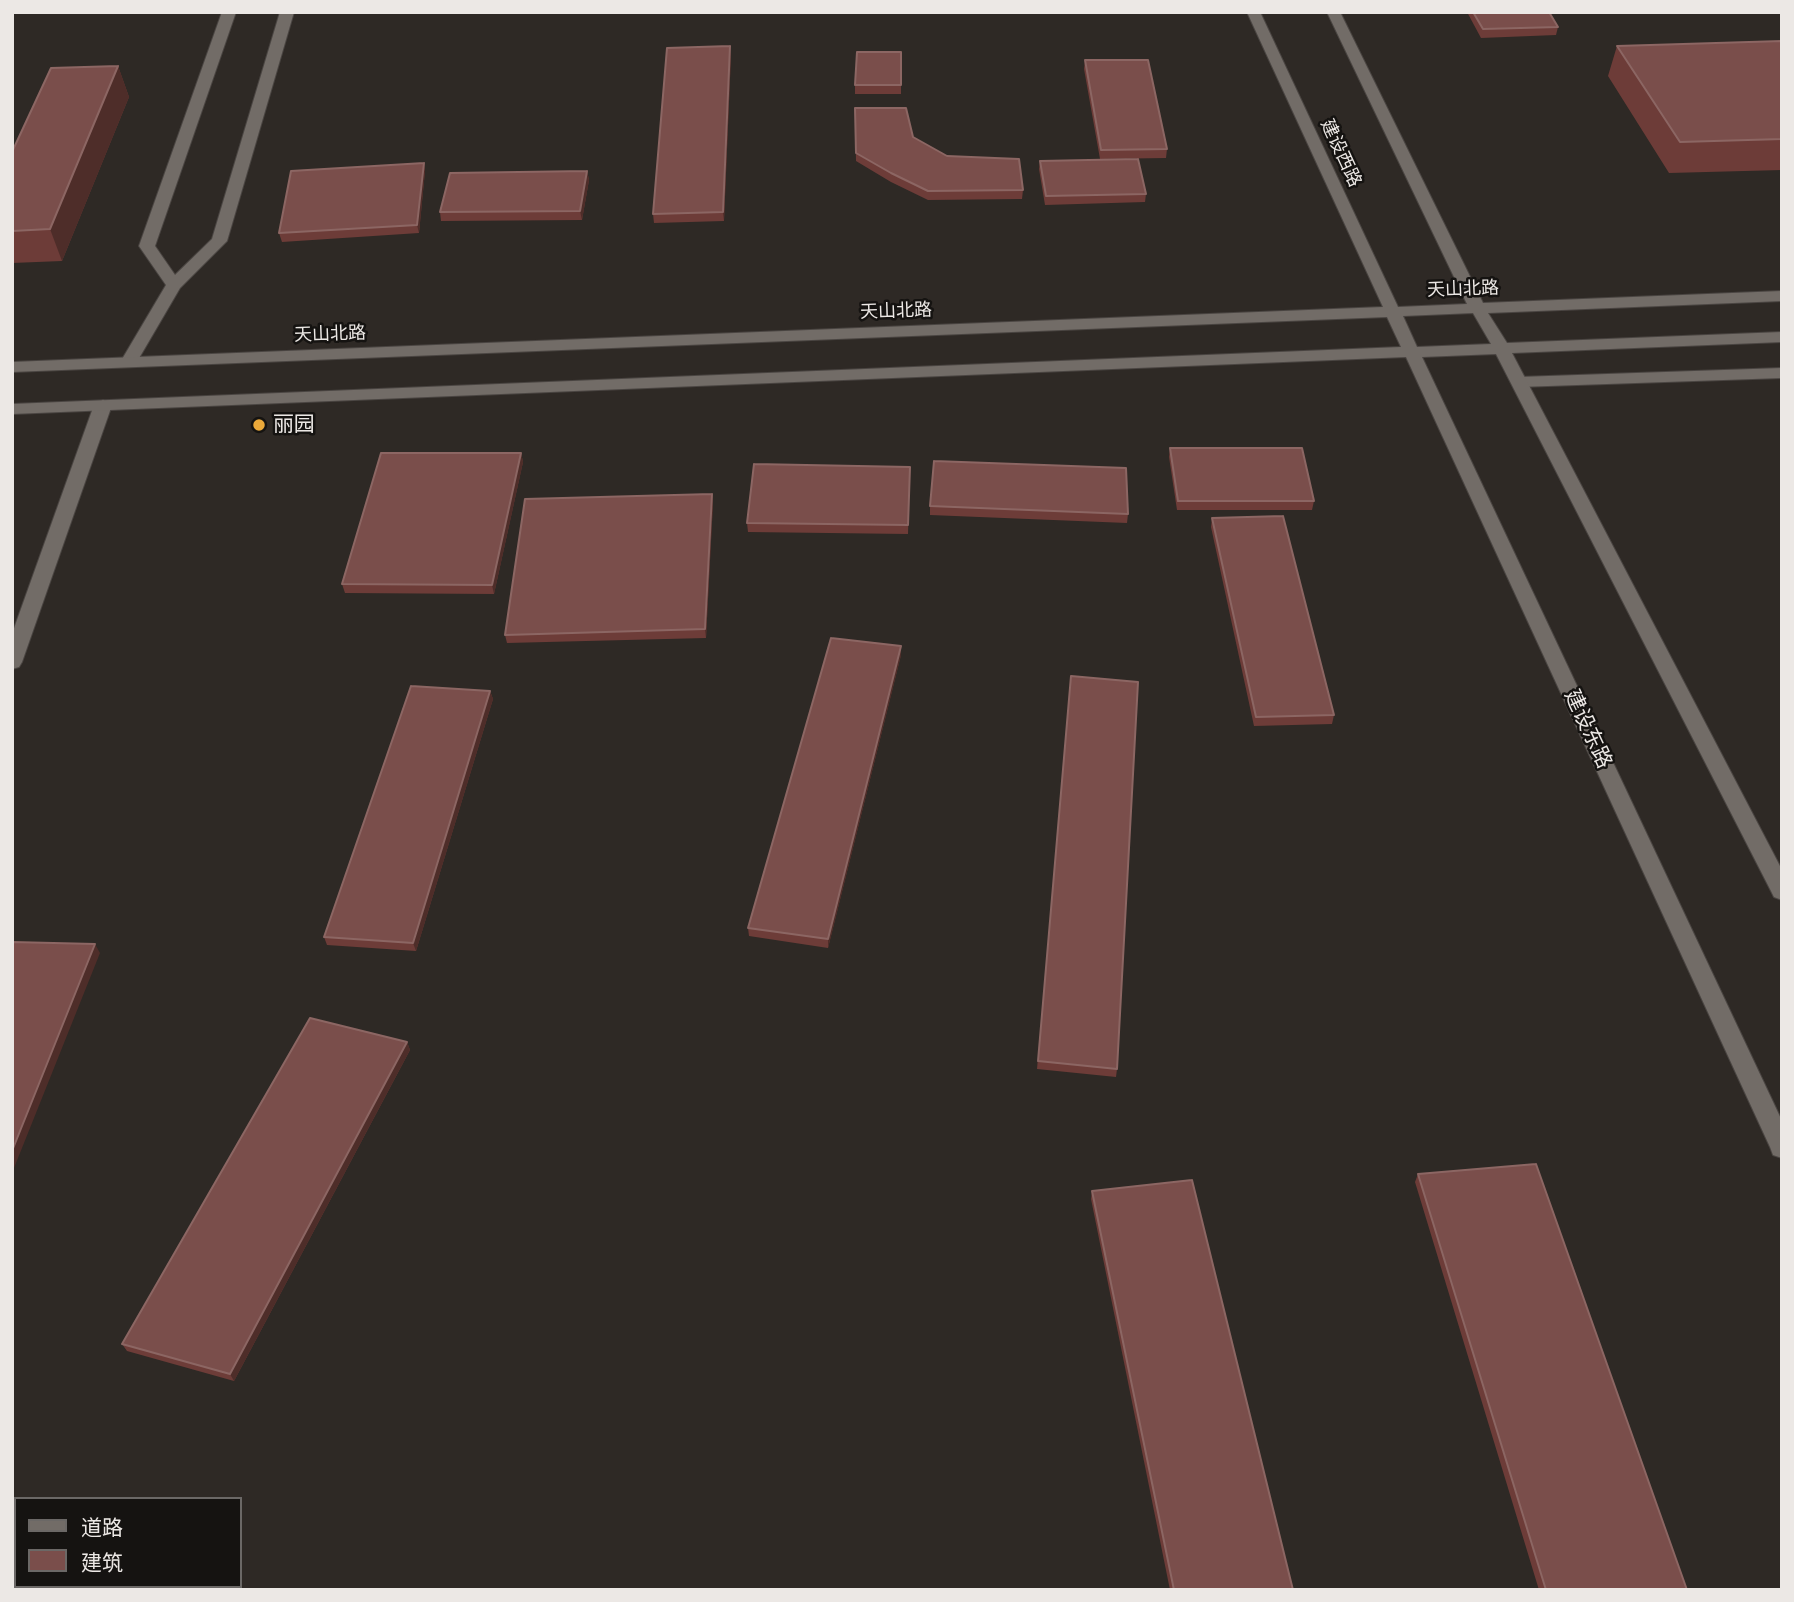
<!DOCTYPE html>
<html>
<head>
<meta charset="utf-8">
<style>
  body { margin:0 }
  #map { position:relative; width:1794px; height:1602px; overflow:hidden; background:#2e2925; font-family:"Crimson Pro","Noto Sans SC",serif }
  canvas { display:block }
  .frame { position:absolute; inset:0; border:14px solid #ece8e5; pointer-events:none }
  .legend { position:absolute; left:14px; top:1497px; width:228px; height:91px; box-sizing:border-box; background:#151311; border:2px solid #6b6866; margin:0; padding:9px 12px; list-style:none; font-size:21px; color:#ece8e5 }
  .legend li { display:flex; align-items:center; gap:14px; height:35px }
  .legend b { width:35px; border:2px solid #6b6866 }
</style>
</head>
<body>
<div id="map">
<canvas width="1794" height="1602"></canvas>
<div class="frame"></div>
<ul class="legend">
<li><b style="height:9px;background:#726c67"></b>道路</li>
<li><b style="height:19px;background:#7a4e4b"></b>建筑</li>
</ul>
</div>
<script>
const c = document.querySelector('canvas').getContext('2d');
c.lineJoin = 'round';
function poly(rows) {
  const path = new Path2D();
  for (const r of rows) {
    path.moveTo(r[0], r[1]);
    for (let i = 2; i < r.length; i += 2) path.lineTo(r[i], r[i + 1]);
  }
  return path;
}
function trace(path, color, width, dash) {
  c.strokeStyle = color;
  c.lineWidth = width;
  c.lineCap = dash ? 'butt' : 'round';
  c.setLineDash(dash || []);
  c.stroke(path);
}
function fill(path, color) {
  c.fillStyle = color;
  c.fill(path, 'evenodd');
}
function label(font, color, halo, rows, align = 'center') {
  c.font = font + ' "Crimson Pro","Noto Sans SC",serif';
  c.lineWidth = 5;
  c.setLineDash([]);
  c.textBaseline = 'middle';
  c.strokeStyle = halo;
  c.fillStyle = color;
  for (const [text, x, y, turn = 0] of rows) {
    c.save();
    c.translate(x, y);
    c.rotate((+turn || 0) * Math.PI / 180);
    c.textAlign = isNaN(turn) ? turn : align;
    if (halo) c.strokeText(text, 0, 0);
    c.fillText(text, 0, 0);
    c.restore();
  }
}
const service = poly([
  [1782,368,1782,378,1519,387,1511,382,1519,377,1782,368]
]);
const minor = poly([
  [222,12,236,12,155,246,175,275,212,239,280,12,294,12,227,241,180,288,135,365,123,365,121,361,166,285,139,246,222,12],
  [103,400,112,405,22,662,19,667,12,669,12,634,94,405,103,400]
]);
const secondary = poly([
  [1247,12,1260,12,1398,307,1467,304,1327,12,1340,12,1483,303,1782,291,1782,301,1488,313,1507,343,1782,332,1782,342,1512,353,1782,870,1782,900,1774,897,1771,891,1496,354,1422,357,1782,1121,1782,1158,1773,1155,1770,1147,1406,357,12,414,12,404,1401,347,1387,317,12,372,12,362,1383,307,1247,12],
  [1473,313,1491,344,1417,347,1403,316,1473,313]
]);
trace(service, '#4a4542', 2);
trace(minor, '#4a4542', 2);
trace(secondary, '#4a4542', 2);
fill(service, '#726c67');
fill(minor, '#726c67');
fill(secondary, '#726c67');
fill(poly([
  [1467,12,1549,12,1558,27,1556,35,1481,38],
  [1782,41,1782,170,1669,173,1608,76,1617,46],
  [901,52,901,94,855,94,855,85],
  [731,55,724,221,654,223,653,214],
  [1085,60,1167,149,1166,158,1100,159,1084,69],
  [118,66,129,97,62,261,12,263,12,152],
  [855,108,913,137,947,156,1023,190,1022,199,928,200,891,182,856,161],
  [1040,161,1146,194,1145,202,1045,205,1039,169],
  [424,163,425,171,419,233,282,242,279,233],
  [587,171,589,180,582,220,441,221,440,212],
  [1170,448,1314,501,1312,510,1177,510,1169,457],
  [521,453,523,462,494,594,345,593,342,584],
  [910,467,908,534,748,532,747,523],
  [712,494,713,503,706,638,507,643,505,635],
  [930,506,1128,514,1127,523,930,515],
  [1212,518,1334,715,1332,724,1254,726,1211,527],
  [901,655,828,948,749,936,748,928],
  [1071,676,1117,1069,1116,1077,1037,1069],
  [490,691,493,699,416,951,327,945,324,937],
  [407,1042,410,1050,234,1381,127,1351,122,1344],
  [1418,1174,1687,1590,1539,1590,1415,1182],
  [1092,1191,1293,1590,1170,1590,1091,1199]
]), '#6d3c38');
fill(poly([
  [730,46,731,55,724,221,723,212],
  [118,66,129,97,62,261,50,229],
  [424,163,425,171,419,233,417,225],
  [587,171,589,180,582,220,580,211],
  [521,453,523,462,494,594,492,585],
  [712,494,713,503,706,638,705,629],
  [901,646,901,655,828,948,828,939],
  [490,691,493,699,416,951,413,943],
  [95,944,100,953,12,1173,12,1151],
  [407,1042,410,1050,234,1381,230,1374]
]), '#4e2d29');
const building = poly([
  [1473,12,1549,12,1558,27,1483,29,1473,12],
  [1782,41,1782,139,1680,142,1617,46,1782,41],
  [730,46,723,212,653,214,667,48,730,46],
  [857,52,901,52,901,85,855,85,857,52],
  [1085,60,1148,60,1167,149,1101,150,1085,60],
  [118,66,50,229,12,231,12,152,51,68,118,66],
  [855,108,906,108,913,137,947,156,1019,159,1023,190,928,191,891,173,856,153,855,108],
  [1138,159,1146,194,1046,196,1040,161,1138,159],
  [424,163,417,225,279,233,291,171,424,163],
  [587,171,580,211,440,212,450,173,587,171],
  [1170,448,1302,448,1314,501,1178,501,1170,448],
  [381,453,521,453,492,585,342,584,381,453],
  [934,461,1126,468,1128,514,930,506,934,461],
  [754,464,910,467,908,525,747,523,754,464],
  [712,494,705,629,505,635,525,499,712,494],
  [1283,516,1334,715,1256,717,1212,518,1283,516],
  [831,638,901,646,828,939,748,928,831,638],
  [1071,676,1138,682,1117,1069,1038,1061,1071,676],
  [411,686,490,691,413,943,324,937,411,686],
  [12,942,95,944,12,1151,12,942],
  [310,1018,407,1042,230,1374,122,1344,310,1018],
  [1536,1164,1687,1590,1546,1590,1418,1174,1536,1164],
  [1192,1180,1293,1590,1174,1590,1092,1191,1192,1180]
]);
fill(building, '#7a4e4b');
trace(building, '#8c6663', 2);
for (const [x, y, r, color] of [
  [259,425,7,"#eba93a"]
]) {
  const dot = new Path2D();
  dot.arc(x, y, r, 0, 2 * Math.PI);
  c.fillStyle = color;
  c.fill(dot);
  trace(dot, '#151311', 2.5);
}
label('18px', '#ece8e5', '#151311', [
  ["建设西路",1341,153,65],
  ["天山北路",1463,289,-2],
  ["天山北路",896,311,-2],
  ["天山北路",330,334,-2]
]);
label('21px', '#ece8e5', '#151311', [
  ["丽园",273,425]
], 'left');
label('21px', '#ece8e5', '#151311', [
  ["建设东路",1588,729,65]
]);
</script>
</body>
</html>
